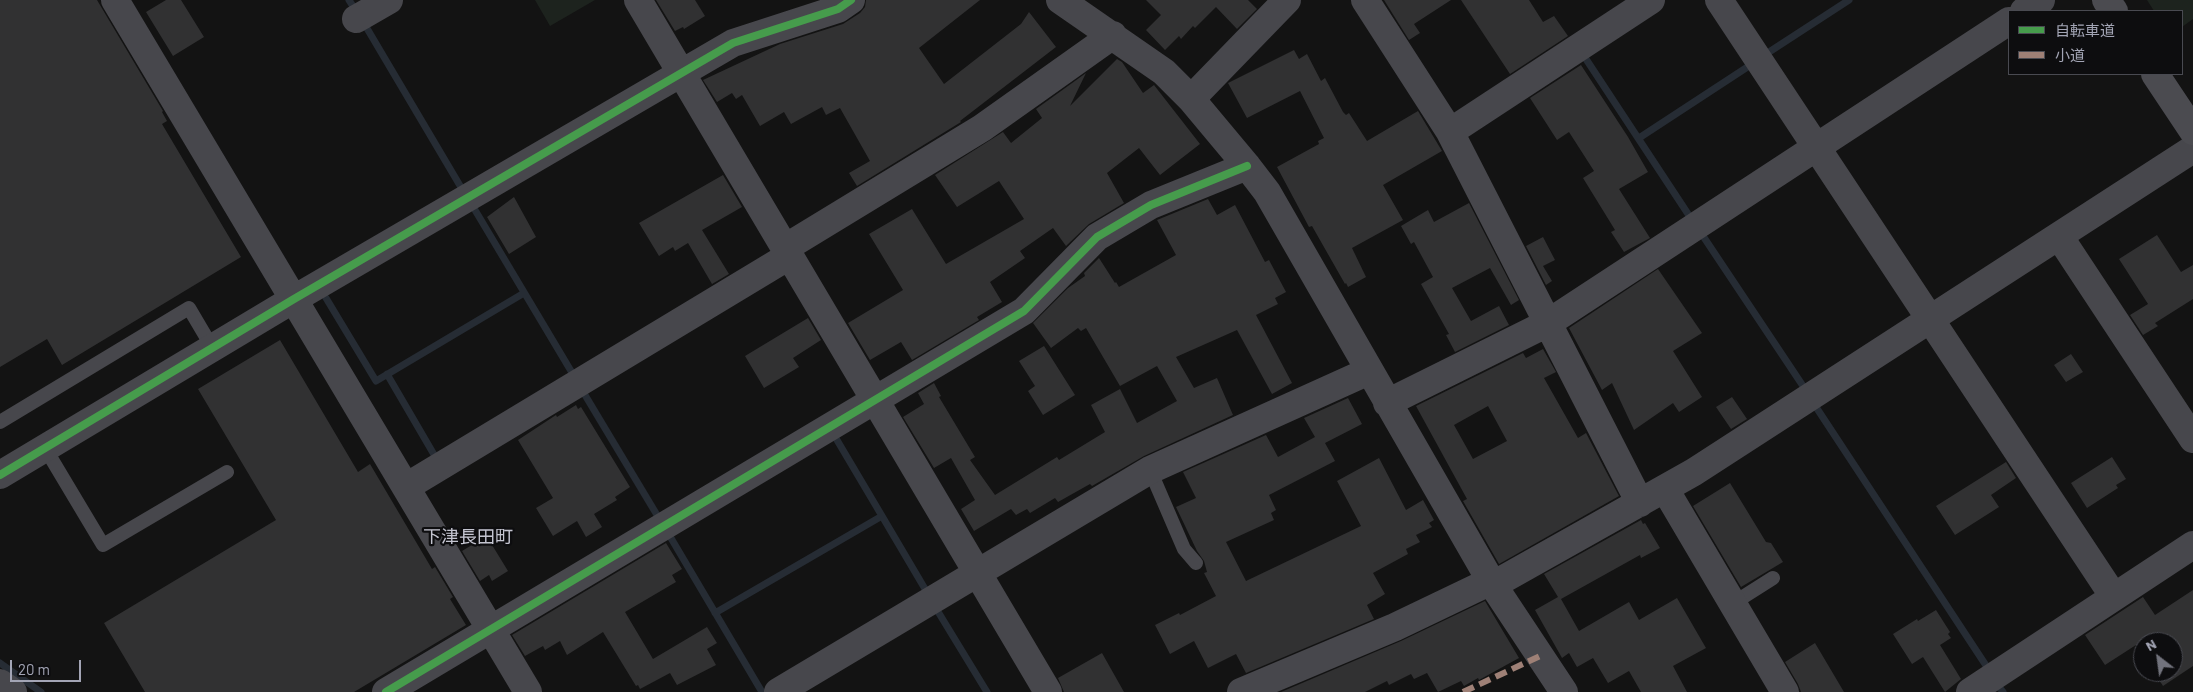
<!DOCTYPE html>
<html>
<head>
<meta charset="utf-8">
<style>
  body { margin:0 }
  #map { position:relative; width:2193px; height:692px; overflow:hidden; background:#131313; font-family:Barlow,"Noto Sans JP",sans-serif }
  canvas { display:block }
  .legend { position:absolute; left:2008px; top:10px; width:175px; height:65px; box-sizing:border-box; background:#0d0d0f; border:1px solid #494a51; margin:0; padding:6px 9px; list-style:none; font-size:15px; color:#a3a5b5 }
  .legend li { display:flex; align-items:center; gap:10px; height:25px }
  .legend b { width:25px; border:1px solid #494a51 }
  .north { position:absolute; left:2133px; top:632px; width:50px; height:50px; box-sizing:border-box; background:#0d0d0f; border:1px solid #494a51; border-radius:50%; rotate:330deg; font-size:14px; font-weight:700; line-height:20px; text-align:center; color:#a3a5b5 }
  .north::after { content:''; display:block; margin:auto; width:18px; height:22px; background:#71727c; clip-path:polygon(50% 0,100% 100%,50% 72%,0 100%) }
  .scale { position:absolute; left:10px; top:660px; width:71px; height:22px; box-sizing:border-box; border:2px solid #a3a5b5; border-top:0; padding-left:6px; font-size:15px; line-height:18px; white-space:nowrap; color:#a3a5b5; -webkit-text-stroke:4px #0d0d0f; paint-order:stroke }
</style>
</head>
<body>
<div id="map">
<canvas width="2193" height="692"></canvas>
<ul class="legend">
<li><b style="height:6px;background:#469c4c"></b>自転車道</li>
<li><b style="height:6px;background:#9e8076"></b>小道</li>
</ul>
<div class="north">N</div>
<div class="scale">20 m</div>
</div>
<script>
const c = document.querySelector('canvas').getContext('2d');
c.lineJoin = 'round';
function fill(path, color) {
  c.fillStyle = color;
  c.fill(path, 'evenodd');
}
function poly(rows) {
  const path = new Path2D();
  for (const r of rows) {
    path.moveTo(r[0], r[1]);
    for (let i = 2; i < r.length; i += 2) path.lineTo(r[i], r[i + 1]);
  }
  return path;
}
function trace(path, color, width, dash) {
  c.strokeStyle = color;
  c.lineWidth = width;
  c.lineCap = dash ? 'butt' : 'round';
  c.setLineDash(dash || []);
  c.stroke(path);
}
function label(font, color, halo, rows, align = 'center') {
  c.font = font + ' Barlow,"Noto Sans JP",sans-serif';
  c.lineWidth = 4.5;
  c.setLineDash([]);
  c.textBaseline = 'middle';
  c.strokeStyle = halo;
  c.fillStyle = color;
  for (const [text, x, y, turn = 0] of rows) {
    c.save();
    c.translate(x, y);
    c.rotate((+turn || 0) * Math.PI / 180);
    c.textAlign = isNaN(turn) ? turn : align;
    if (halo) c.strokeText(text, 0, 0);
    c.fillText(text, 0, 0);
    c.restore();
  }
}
fill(poly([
  [535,0,595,0,550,26],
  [2147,0,2193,0,2193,19,2182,27,2182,11,2154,11]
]), '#1d231e');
trace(poly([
  [349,0,356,11],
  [365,25,462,189],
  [1766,54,1849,0],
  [1584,56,1692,220],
  [1639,138,1749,66],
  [475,210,574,376],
  [1701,233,1805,389],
  [326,298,376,381,524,293],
  [387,374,436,458],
  [582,390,660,520],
  [1816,407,1987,667],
  [882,516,928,594],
  [668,533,762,692],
  [937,610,987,692],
  [715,613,882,516,834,435],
  [0,663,41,692],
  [1999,687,2003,692]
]), '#262c34', 7);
fill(poly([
  [0,0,97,0,163,111,162,112,167,121,162,124,241,257,62,365,47,339,0,367],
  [166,0,181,0,204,37,173,56,146,12],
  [656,0,695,0,705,16,684,29,683,27,675,31],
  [866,0,980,0,919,48,944,84,1021,24,1029,12,1056,47,960,121,961,122,857,186,849,173,870,161,840,108,826,115,822,107,791,124,784,112,760,126,742,95,736,99,732,93,717,102,703,80,780,44,843,24,860,13,865,7],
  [1146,0,1248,0,1257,9,1237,29,1216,7,1195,28,1193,26,1181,39,1179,36,1165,50,1146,30,1161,15],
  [1384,0,1451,0,1414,24,1420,33,1409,40],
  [1461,0,1529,0,1543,22,1554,16,1568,36,1510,74],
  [1294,50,1299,59,1307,54,1321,81,1325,78,1343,112,1346,115,1349,113,1367,141,1418,111,1442,151,1383,185,1403,220,1352,248,1366,277,1348,287,1346,283,1345,284,1312,226,1309,227,1277,167,1319,144,1318,141,1324,138,1300,91,1247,118,1228,83],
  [1117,59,1122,62,1143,93,1154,85,1200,144,1160,175,1139,148,1107,173,1124,203,1089,224,1066,246,1053,228,1020,251,1025,258,990,282,1002,302,977,317,979,320,912,360,901,342,870,360,848,323,903,290,869,234,912,209,946,264,1024,219,999,181,957,207,935,175,1003,132,1011,143,1042,118,1036,109,1086,73,1070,106],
  [1581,65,1628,137,1648,172,1619,189,1650,238,1624,252,1611,232,1615,230,1583,178,1594,171,1569,132,1557,140,1530,98],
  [723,175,742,207,702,230,729,274,712,284,688,243,675,251,673,247,659,256,639,223],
  [514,197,536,237,509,254,487,217],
  [1208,199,1217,215,1235,205,1265,262,1269,260,1286,292,1275,298,1278,304,1256,315,1292,383,1272,394,1237,330,1176,357,1194,388,1217,378,1233,415,1144,456,1092,486,1090,484,1058,502,1055,498,1030,513,1027,509,1016,515,1011,509,974,531,961,509,975,500,951,458,934,468,903,417,924,404,918,393,934,383,941,396,939,397,975,457,970,460,995,495,1057,457,1059,460,1105,432,1091,405,1120,389,1137,423,1177,401,1157,366,1120,386,1086,328,1081,331,1078,328,1051,348,1033,323,1068,288,1085,276,1084,273,1099,258,1115,283,1116,282,1119,287,1176,255,1157,220],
  [1469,203,1519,300,1511,305,1490,268,1452,288,1471,321,1499,306,1509,325,1455,352,1446,335,1449,334,1421,284,1433,277,1414,242,1411,244,1401,226,1428,210,1434,222],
  [2157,235,2181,272,2193,265,2193,299,2155,323,2158,326,2143,335,2130,315,2148,304,2119,259],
  [1543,237,1555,260,1543,266,1552,281,1546,285,1526,246],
  [1658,269,1702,333,1673,351,1702,397,1679,412,1673,403,1634,430,1612,383,1602,390,1569,328],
  [808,318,821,340,793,358,799,367,764,388,745,356],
  [280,340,358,472,370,464,432,569,435,567,453,597,450,599,466,625,354,692,145,692,104,623,276,520,198,389],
  [1044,346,1075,395,1043,415,1028,391,1035,386,1019,361],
  [1543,349,1556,372,1544,378,1578,438,1586,433,1619,496,1499,564,1463,501,1467,499,1416,406,1523,353,1526,358],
  [1488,406,1507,441,1473,459,1454,425],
  [2071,354,2083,372,2066,382,2054,365],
  [1732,397,1747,419,1731,429,1716,407],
  [1348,398,1362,424,1325,443,1335,461,1269,495,1276,510,1271,513,1274,520,1226,542,1246,581,1361,526,1337,481,1379,458,1406,510,1423,500,1434,520,1429,523,1432,527,1416,535,1420,542,1406,549,1408,554,1373,573,1385,594,1367,605,1374,619,1246,673,1236,654,1208,668,1194,641,1170,654,1155,625,1179,613,1180,615,1216,596,1204,573,1207,572,1204,561,1197,551,1176,507,1196,498,1183,472,1266,435,1278,457,1315,437,1304,418],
  [576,405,578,409,581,407,630,487,615,497,617,500,594,514,602,527,586,537,577,521,553,536,536,508,553,498,518,440,556,415,557,417],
  [2112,457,2126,479,2116,485,2118,488,2087,508,2071,483],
  [2006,462,2016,478,1991,495,1999,507,1955,535,1936,506],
  [1730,483,1766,542,1771,543,1783,562,1741,587,1693,506],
  [1641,520,1643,524,1645,523,1660,548,1641,558,1640,555,1561,599,1579,631,1629,602,1639,620,1677,598,1706,648,1673,666,1687,692,1641,692,1629,671,1608,683,1593,658,1577,667,1569,653,1562,658,1535,610,1558,597,1544,574],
  [480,540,482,544,489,540,508,571,492,581,489,575,480,581,462,551],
  [666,543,682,569,672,575,676,582,625,612,653,659,707,627,717,643,707,649,716,665,677,685,670,673,640,689,638,685,636,686,603,632,567,655,560,641,545,650,543,646,525,656,512,635],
  [2193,590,2193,666,2163,686,2154,672,2173,672,2173,642,2143,642,2143,655,2136,645,2105,665,2085,635,2143,597,2155,615],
  [1485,601,1519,658,1479,680,1478,678,1464,686,1461,681,1438,692,1427,673,1414,679,1411,674,1389,685,1387,681,1365,692,1281,692,1401,641],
  [1936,610,1950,632,1948,634,1951,638,1940,645,1961,679,1945,692,1923,657,1912,664,1893,634,1917,619,1918,621],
  [1815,643,1844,692,1801,692,1798,684,1785,662],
  [1102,653,1124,692,1064,692,1058,678]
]), '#313132');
trace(poly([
  [0,422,189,308,212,347],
  [45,448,103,545,227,472],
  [1150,470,1184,549,1196,563],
  [1732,604,1773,578]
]), '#47474c', 14);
trace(poly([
  [115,0,528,692],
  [638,0,1048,692],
  [1060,0,1164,72,1191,99,1247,166,1267,192,1493,585,1564,692],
  [1365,0,1450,132,1651,0],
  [1719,0,2114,597],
  [2024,11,2041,0],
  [356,19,389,0],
  [1191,99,1287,0],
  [1450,132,1640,503],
  [2059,236,2193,439],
  [785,248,982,128,1113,35],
  [1387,403,1548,323,2009,21],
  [0,475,294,299,733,43,838,9,851,0],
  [406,487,789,256],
  [1665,489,1785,692],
  [1493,585,1694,472,2193,149],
  [0,683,13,692],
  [386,692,1024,311,1097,237,1151,205,1247,166],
  [778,692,1150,470,1369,371],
  [1241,692,1395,627,1491,581],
  [1970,692,2193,545]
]), '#47474c', 28);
trace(poly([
  [2106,0,2114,11],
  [2155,74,2193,131]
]), '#4b4b50', 28);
trace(poly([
  [1463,692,1540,656]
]), '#9e8076', 6, [12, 6]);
trace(poly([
  [0,475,294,299,733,43,838,9,851,0],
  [386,692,1024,311,1097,237,1151,205,1247,166]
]), '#469c4c', 8);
label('18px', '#c4c5d0', '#0d0d0f', [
  ["下津長田町",468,537]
]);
</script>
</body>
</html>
